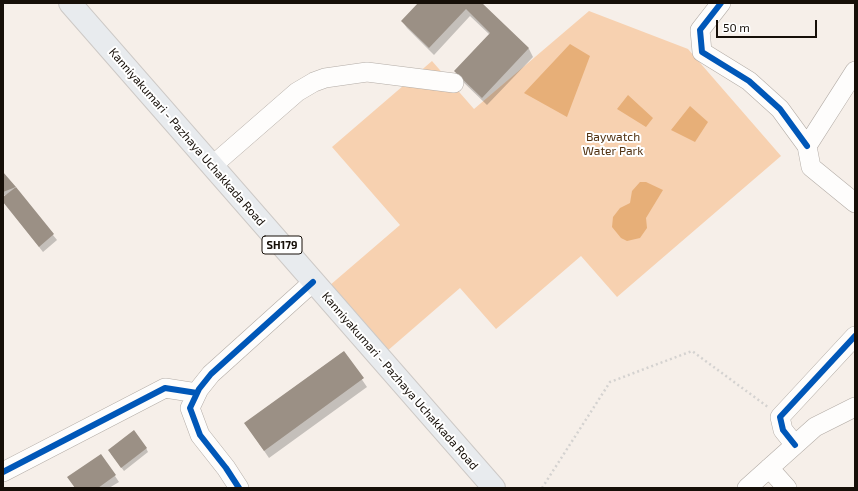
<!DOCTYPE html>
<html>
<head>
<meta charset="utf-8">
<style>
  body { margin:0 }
  #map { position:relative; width:858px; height:491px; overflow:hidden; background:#f6efe9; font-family:"Exo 2",sans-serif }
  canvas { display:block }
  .frame { position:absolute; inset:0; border:4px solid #160f08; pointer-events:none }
  .scale { position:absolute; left:716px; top:20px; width:101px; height:18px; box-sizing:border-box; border:2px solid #160f08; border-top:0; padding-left:5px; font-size:12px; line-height:14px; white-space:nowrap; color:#160f08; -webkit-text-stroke:3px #fff; paint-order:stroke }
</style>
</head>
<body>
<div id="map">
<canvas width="858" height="491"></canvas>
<div class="frame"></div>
<div class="scale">50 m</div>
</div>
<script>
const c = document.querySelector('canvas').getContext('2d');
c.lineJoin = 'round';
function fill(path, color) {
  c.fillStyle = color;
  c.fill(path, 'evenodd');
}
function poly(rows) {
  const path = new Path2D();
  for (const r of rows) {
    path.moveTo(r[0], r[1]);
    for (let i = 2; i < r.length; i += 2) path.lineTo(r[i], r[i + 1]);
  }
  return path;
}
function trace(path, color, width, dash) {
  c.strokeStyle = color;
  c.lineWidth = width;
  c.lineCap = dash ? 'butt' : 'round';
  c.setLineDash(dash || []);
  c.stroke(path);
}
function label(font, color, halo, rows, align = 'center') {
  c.font = font + ' "Exo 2",sans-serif';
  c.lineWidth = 4;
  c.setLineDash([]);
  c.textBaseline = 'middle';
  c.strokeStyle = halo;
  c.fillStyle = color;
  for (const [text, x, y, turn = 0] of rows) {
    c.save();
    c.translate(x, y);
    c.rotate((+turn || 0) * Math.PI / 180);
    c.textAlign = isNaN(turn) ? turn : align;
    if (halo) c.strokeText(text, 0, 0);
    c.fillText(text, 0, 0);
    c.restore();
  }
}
fill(poly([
  [589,11,688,49,781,156,617,297,581,256,496,329,460,288,386,352,329,286,400,225,332,147,432,61,474,109]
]), '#f7d1b0');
fill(poly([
  [570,44,590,56,567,117,524,93],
  [628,95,653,118,646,127,617,109],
  [690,106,708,122,695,142,671,130],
  [640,182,646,182,663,190,646,218,647,228,640,238,627,241,621,238,612,227,613,217,620,208,630,203,632,191]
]), '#e7af78');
fill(poly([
  [420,3,481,3,529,49,533,57,487,105,460,79,455,71,490,35,470,16,434,55,407,28,402,21],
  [3,173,57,240,43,252,3,201,3,199,8,194,3,196],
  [343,352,367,387,269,458,245,423],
  [146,448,148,452,124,471,111,454],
  [101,455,119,482,109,488,75,488]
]), '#0003');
fill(poly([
  [418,3,482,3,529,48,482,98,454,71,490,33,466,9,429,48,401,21],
  [3,172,16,187,54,234,39,247,3,202,3,197,16,187,3,192],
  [344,351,364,378,264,451,244,423],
  [134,430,147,448,121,468,108,450],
  [101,454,116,475,98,488,75,488,67,477]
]), '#9b9085');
const minor = poly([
  [721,3,700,30,702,52,749,81,780,109,807,146],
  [855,71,807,146,811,167,855,203],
  [212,166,297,92,314,82,325,78,367,72,454,83],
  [795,445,783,430,780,417,855,336],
  [769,468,787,488],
  [3,472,165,388,197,393],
  [239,488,226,468,200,435,190,408,199,389,211,374,313,282],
  [747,488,815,427,855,407]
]);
const major = poly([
  [70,3,494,488]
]);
trace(minor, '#b3aca6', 20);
trace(major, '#cdc9c6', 24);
trace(poly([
  [542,488,610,382,692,351,768,407]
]), '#d4d2d0', 2.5, [2, 3]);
trace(minor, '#fefdfc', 19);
trace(major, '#e8ebee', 22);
trace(poly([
  [721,3,700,30,702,52,749,81,780,109,807,146],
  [795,445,783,430,780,417,855,336],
  [3,472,165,388,197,393],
  [239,488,226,468,200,435,190,408,199,389,211,374,313,282]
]), '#0057b8', 6);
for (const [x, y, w] of [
  [282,245,40]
]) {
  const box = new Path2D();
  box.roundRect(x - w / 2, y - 9, w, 18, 3);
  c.fillStyle = '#fff';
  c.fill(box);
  trace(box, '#160f08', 1);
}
label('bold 11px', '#160f08', null, [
  ["SH179",282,245]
]);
label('12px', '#160f08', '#fff', [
  ["Kanniyakumari - Pazhaya Uchakkada Road",187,137,49],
  ["Kanniyakumari - Pazhaya Uchakkada Road",400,381,49]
]);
label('12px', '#513212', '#fff', [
  ["Baywatch",613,137],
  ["Water Park",613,151]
]);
</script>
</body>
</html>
